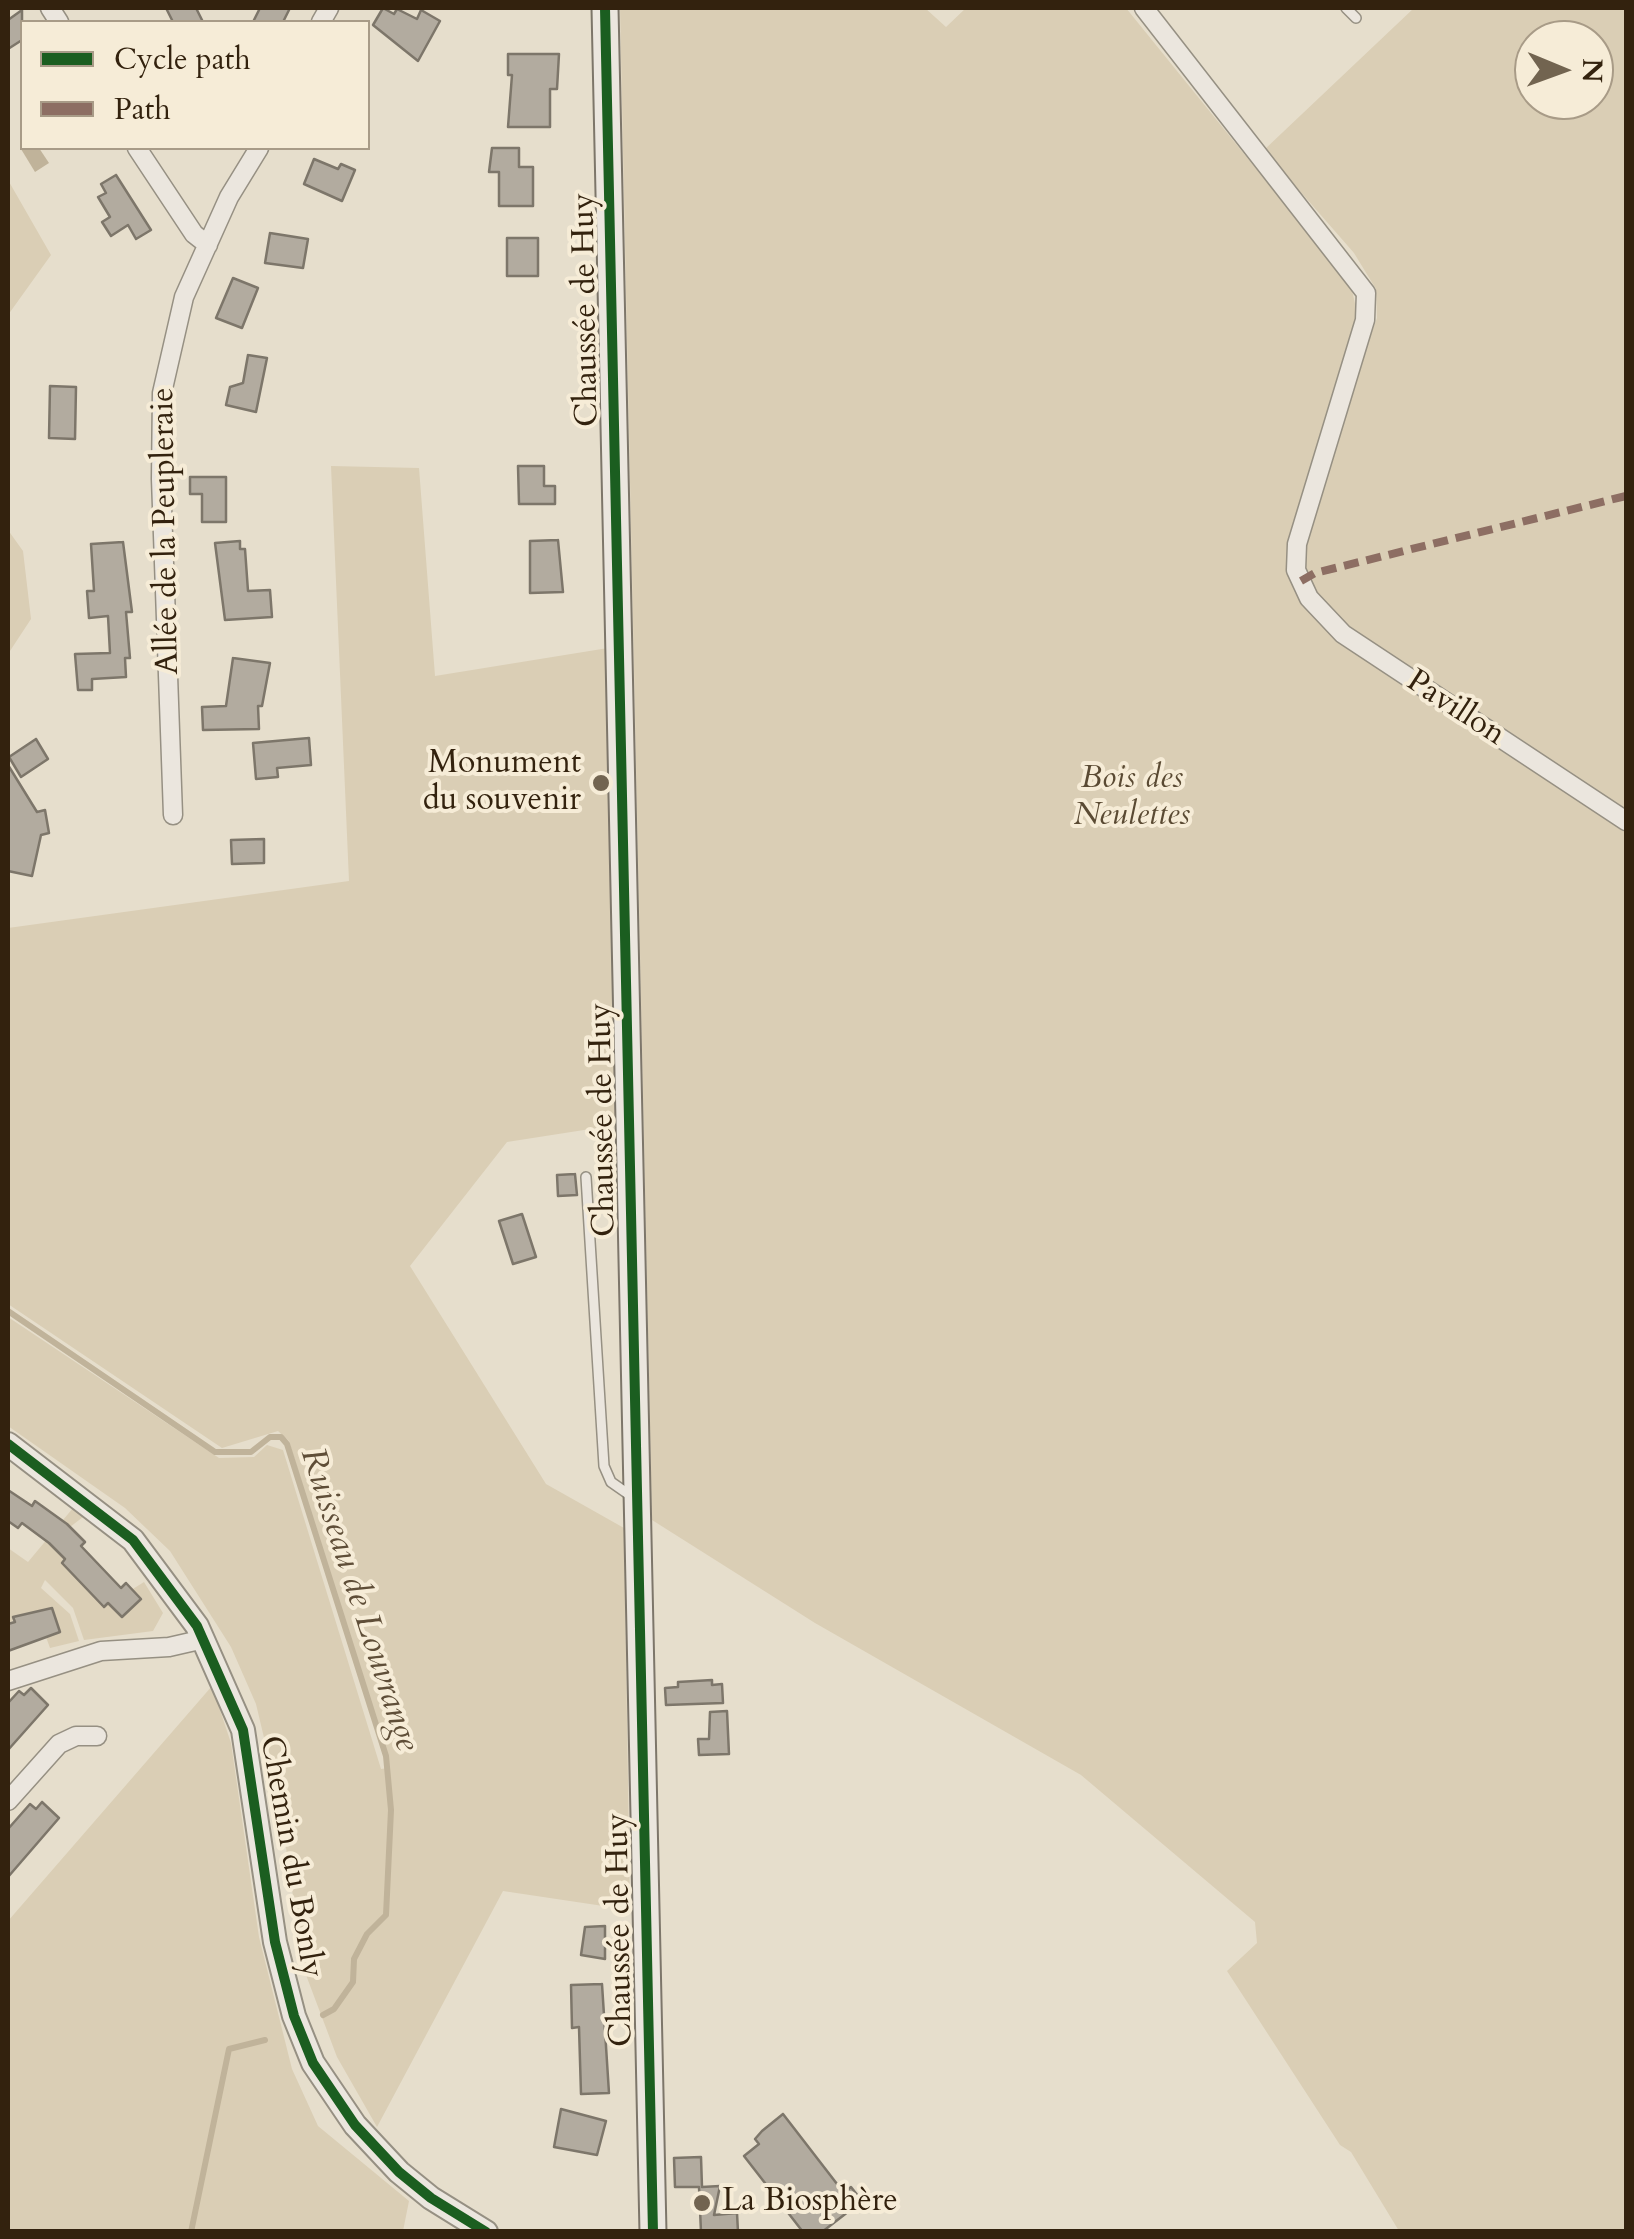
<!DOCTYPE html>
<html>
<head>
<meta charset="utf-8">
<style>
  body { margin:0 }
  #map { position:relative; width:1634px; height:2239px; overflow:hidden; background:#e6decc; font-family:Cardo,serif }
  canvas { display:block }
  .frame { position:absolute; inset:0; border:10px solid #33220e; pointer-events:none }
  .legend { position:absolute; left:20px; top:20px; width:350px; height:130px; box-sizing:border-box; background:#f6ecd7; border:2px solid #a89b87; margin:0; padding:12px 18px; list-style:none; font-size:30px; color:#33220e }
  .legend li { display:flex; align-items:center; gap:20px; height:50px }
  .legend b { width:50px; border:2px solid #a89b87 }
  .north { position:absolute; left:1514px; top:20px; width:100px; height:100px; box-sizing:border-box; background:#f6ecd7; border:2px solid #a89b87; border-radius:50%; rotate:91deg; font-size:28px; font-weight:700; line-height:40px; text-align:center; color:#33220e }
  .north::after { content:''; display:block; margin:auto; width:35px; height:45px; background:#726450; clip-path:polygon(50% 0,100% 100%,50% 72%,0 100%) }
</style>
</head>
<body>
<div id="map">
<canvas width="1634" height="2239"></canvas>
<div class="frame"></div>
<ul class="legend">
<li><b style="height:12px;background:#1b5e20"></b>Cycle path</li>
<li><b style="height:12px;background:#8d6e63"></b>Path</li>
</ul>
<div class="north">N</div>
</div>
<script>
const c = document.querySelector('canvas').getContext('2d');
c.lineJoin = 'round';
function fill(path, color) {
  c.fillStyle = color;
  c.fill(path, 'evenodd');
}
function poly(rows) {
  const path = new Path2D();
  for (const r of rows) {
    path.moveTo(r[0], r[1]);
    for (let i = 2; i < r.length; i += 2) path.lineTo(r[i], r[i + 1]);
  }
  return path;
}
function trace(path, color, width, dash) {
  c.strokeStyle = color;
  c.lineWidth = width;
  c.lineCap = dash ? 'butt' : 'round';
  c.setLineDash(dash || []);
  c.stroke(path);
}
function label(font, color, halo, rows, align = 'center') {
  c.font = font + ' Cardo,serif';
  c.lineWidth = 8;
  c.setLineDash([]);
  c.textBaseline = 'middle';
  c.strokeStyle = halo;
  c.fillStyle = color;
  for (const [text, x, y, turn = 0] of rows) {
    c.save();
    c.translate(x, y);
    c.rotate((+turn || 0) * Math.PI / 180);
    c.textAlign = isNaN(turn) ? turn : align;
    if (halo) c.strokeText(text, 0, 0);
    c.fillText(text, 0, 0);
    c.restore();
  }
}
fill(poly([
  [620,8,925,8,946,27,966,8,1126,8,1351,286,1356,308,1354,330,1368,342,1377,318,1376,289,1354,253,1264,150,1414,8,1626,8,1626,2231,1399,2231,1351,2152,1340,2145,1227,1971,1257,1943,1255,1922,1081,1775,815,1623,652,1520],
  [1534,40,1594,40,1594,100,1534,100],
  [8,180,51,255,8,315],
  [331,466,419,468,435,676,608,648,616,1125,507,1142,410,1266,546,1484,624,1528,630,1910,503,1891,377,2127,337,2057,303,1967,280,1805,256,1704,231,1647,170,1551,125,1508,8,1426,8,1317,219,1458,254,1457,267,1445,283,1450,381,1769,388,1768,289,1441,278,1431,222,1448,8,1304,8,928,349,881],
  [8,530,23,551,31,619,8,654],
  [73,1508,83,1517,70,1527,62,1563,104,1607,144,1582,163,1613,153,1631,84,1640,73,1608,45,1580,41,1588,70,1614,79,1641,50,1648,46,1637,60,1632,52,1609,22,1614,8,1624,8,1548,28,1562],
  [212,1686,231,1743,259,1937,292,2069,318,2126,409,2201,403,2231,8,2232,8,1921]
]), '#daceb5');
fill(poly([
  [39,148,49,163,35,172,21,149]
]), '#c0b39a');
trace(poly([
  [8,1311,215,1452,251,1452,270,1437,281,1437,287,1444,386,1756,391,1810,386,1915,367,1934,354,1959,353,1982,334,2009,323,2015],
  [191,2232,229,2049,265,2040]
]), '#c0b39a', 6);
const building = poly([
  [166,8,196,8,203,22,173,22,166,8],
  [260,8,290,8,283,22,253,22,260,8],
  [383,8,394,14,397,9,417,19,421,10,440,21,418,61,373,25,383,8],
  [22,10,22,40,8,49,8,20,22,10],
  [508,54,559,54,557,89,550,89,550,127,508,127,512,75,508,75,508,54],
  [492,148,519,148,519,167,533,167,533,206,499,206,499,172,489,172,492,148],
  [314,159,338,169,341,164,355,170,342,201,304,184,314,159],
  [116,175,151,230,136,239,128,225,111,236,102,222,110,217,98,197,106,193,101,184,116,175],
  [270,233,308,239,303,268,265,263,270,233],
  [507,238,538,238,538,276,507,276,507,238],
  [233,278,258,288,242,328,216,318,233,278],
  [248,355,267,358,256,412,226,405,230,387,243,383,248,355],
  [50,386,76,387,75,439,49,438,50,386],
  [518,466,544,466,544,486,555,486,555,504,519,504,518,466],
  [190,477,226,477,226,522,202,522,202,494,190,494,190,477],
  [558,540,563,592,530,593,530,541,558,540],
  [240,541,240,549,245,549,248,591,270,590,272,617,225,620,215,543,240,541],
  [123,542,132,612,126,612,130,658,125,658,126,677,92,679,92,690,78,690,75,654,110,653,108,616,89,618,87,591,94,591,91,544,123,542],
  [233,658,270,663,262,706,258,706,259,729,203,730,202,707,226,706,233,658],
  [309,738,311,765,277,768,278,777,256,779,253,743,309,738],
  [36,739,48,759,21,777,9,757,36,739],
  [8,765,37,812,45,810,49,833,41,835,32,876,8,871,8,765],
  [264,839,264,863,232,864,231,840,264,839],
  [575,1174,577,1195,558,1196,557,1175,575,1174],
  [522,1214,536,1257,513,1264,499,1221,522,1214],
  [8,1490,32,1506,35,1501,67,1524,85,1542,81,1546,121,1588,126,1583,141,1599,122,1617,108,1603,104,1607,62,1563,65,1559,49,1543,22,1523,18,1528,8,1521,8,1490],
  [52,1608,60,1632,8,1651,8,1624,15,1622,13,1617,52,1608],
  [712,1680,712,1685,722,1684,723,1703,666,1705,665,1688,678,1687,678,1682,712,1680],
  [31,1688,48,1705,8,1750,8,1703,19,1691,24,1695,31,1688],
  [727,1711,729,1754,699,1755,698,1739,709,1739,710,1712,727,1711],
  [42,1802,59,1818,8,1877,8,1829,30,1804,36,1809,42,1802],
  [605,1926,605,1959,581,1955,585,1927,605,1926],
  [602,1984,609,2093,581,2094,579,2027,572,2028,571,1985,602,1984],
  [561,2109,606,2121,597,2155,554,2147,561,2109],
  [783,2114,844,2193,851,2187,862,2201,822,2232,803,2232,744,2156,759,2144,755,2139,762,2131,783,2114],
  [701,2157,702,2187,720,2186,714,2215,737,2213,738,2232,701,2232,699,2187,675,2187,674,2158,701,2157]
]);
fill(building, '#b2ab9f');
trace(building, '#7d766a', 2.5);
const service = poly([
  [1346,8,1356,18],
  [586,1177,604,1466,611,1482,634,1498]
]);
const minor = poly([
  [50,8,59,22],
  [1144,8,1366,293,1365,320,1297,544,1296,570,1309,598,1343,634,1626,821],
  [321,22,329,8],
  [137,148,194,234,208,245],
  [173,815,161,479,162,393,184,297,229,197,259,148],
  [8,1681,101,1651,169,1647,204,1639],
  [8,1801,59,1744,76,1736,97,1736]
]);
const tertiary = poly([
  [8,1444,133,1540,197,1626,243,1730,275,1942,294,2016,313,2063,355,2125,399,2172,431,2198,486,2232]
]);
const secondary = poly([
  [605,8,653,2232]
]);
trace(service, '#969083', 12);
trace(minor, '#969083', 21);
trace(tertiary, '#969083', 26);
trace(secondary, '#7d766a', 29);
trace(service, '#ebe6de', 9);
trace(minor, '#ebe6de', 18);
trace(tertiary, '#ebe6de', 22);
trace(secondary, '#ebe6de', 25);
trace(poly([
  [1301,581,1315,573,1626,496]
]), '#8d6e63', 8, [15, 8]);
trace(poly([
  [605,8,653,2232],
  [8,1444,133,1540,197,1626,243,1730,275,1942,294,2016,313,2063,355,2125,399,2172,431,2198,486,2232]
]), '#1b5e20', 10);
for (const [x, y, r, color] of [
  [601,783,10,"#726450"],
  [702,2203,10,"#726450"]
]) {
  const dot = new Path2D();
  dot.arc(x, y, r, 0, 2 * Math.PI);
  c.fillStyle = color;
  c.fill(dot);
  trace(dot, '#f6ecd7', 4);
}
label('32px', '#33220e', '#f6ecd7', [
  ["Chaussée de Huy",587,310,-91],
  ["Allée de la Peupleraie",167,531,-91],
  ["Pavillon",1455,709,33],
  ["Chaussée de Huy",604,1120,-91],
  ["Chemin du Bonly",290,1857,80],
  ["Chaussée de Huy",621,1930,-91]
]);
label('32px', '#33220e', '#f6ecd7', [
  ["Monument",581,765],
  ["du souvenir",581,802],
  ["La Biosphère",722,2203,"left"]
], 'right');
label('italic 32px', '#5a4a33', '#f6ecd7', [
  ["Bois des",1132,780],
  ["Neulettes",1132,817]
]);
label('italic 35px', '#5f4e38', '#f6ecd7', [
  ["Ruisseau de Louvrange",358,1600,72]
]);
</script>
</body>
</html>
